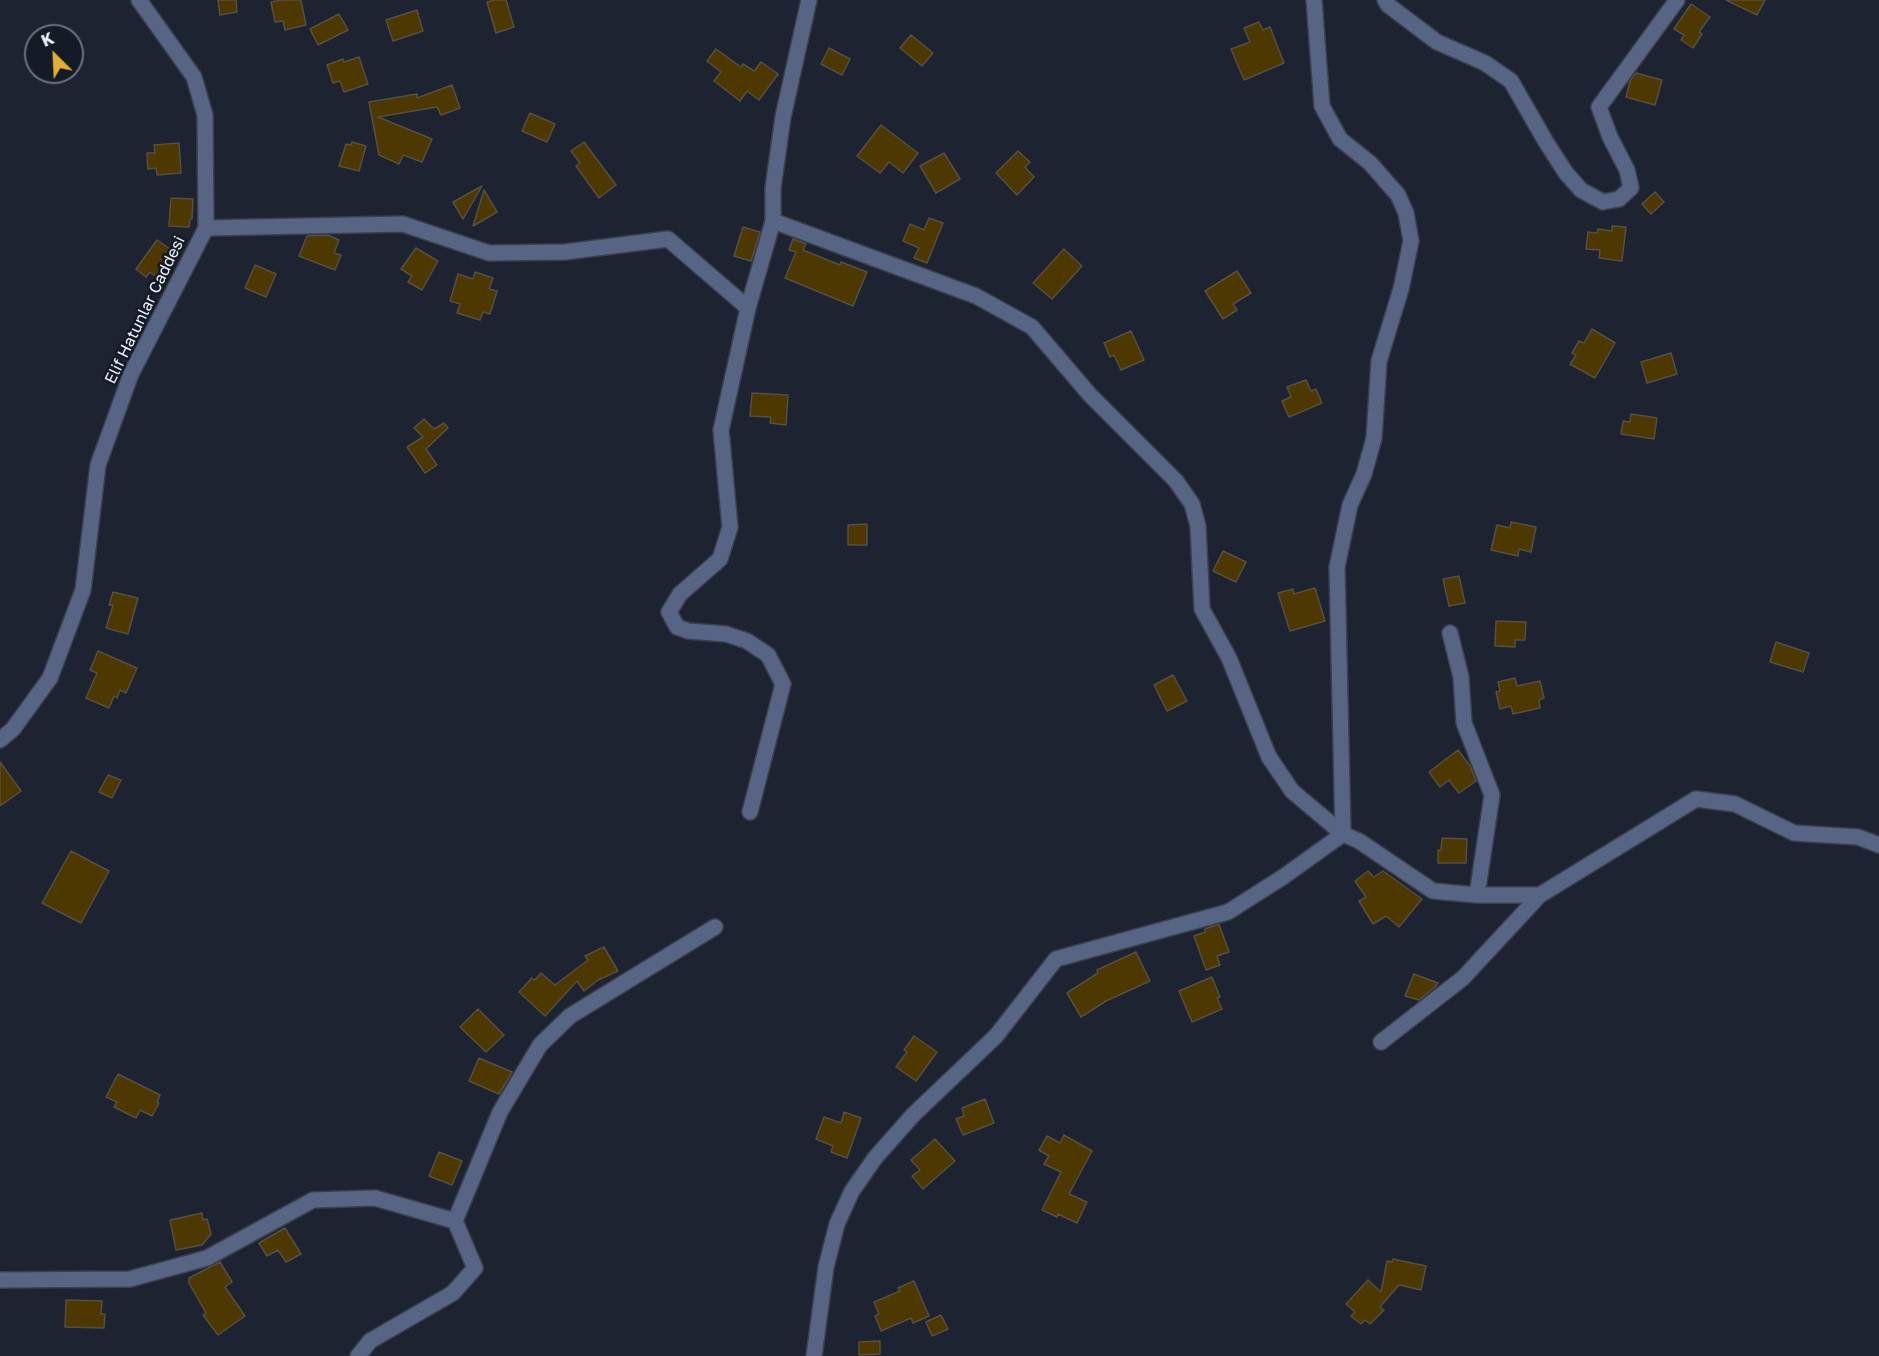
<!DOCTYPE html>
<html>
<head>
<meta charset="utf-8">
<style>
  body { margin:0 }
  #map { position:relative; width:1879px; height:1356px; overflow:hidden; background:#1e2331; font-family:"Golos Text",sans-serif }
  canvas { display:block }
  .north { position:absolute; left:24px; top:24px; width:60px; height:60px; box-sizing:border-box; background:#151a27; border:2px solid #6d727d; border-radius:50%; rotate:336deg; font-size:16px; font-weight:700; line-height:24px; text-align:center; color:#f1f5fe }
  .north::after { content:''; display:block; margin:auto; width:21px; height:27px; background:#e1af34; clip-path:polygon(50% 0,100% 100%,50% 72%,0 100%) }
</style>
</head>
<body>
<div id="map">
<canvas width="1879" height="1356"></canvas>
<div class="north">K</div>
</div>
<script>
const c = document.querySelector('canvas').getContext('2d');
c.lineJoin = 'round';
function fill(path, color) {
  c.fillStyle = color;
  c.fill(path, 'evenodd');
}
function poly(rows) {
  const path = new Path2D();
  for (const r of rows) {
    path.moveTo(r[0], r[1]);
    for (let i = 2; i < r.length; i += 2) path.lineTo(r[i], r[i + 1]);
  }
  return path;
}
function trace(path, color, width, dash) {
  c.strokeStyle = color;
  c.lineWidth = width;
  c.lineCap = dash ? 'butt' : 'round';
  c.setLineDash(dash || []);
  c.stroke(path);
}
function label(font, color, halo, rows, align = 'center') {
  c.font = font + ' "Golos Text",sans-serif';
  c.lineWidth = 5;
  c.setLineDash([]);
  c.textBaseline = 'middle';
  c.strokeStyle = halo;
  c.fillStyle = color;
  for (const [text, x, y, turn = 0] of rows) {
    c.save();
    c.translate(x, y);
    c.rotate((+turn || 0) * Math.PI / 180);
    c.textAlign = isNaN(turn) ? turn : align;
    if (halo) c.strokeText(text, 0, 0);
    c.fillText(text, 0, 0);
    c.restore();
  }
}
const building = poly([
  [218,0,236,0,237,12,220,15,218,0],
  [282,0,301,0,306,25,285,30,283,21,275,22,271,2,282,0],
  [495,0,506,0,514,27,496,33,487,2,495,0],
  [1726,0,1765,0,1757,15,1726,0],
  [1691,4,1710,17,1699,32,1702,34,1693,48,1681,40,1684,35,1674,29,1691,4],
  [417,10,423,31,393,41,386,20,417,10],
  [339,14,348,30,318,45,310,29,339,14],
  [1259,22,1263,30,1270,27,1284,63,1244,80,1231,49,1250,42,1244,28,1259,22],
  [911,35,933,53,922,66,900,48,911,35],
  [829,48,850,59,842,75,821,64,829,48],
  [716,49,741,67,743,64,754,71,761,62,778,74,759,100,747,91,740,101,714,81,721,72,707,61,716,49],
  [359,57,368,84,344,92,340,81,333,83,327,65,343,59,344,62,359,57],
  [1636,73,1662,80,1655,105,1626,97,1630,81,1636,73],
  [452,85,460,108,441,115,437,107,378,117,432,139,422,162,403,155,399,164,379,155,369,102,417,94,417,98,452,85],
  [530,113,555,124,547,142,522,131,530,113],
  [881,125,918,153,903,173,889,162,880,173,857,156,881,125],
  [352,142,366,146,359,171,339,166,346,144,351,145,352,142],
  [584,142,616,185,599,198,576,166,580,163,571,151,584,142],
  [179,143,181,173,157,175,156,168,148,169,147,153,155,153,154,145,179,143],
  [1018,151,1030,162,1025,167,1034,177,1017,195,996,173,1018,151],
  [944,153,960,179,936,193,920,166,944,153],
  [482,186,463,219,453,202,482,186],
  [484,190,497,212,473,226,484,190],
  [1655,192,1664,202,1651,214,1642,204,1655,192],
  [171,198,193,199,192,219,190,219,189,227,169,226,171,198],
  [929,218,943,223,927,263,914,258,919,248,903,241,910,224,924,230,929,218],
  [1612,226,1626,227,1622,261,1599,258,1600,250,1586,249,1588,232,1597,233,1598,229,1612,231,1612,226],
  [743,227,760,232,751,261,734,256,743,227],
  [328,235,339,240,334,253,341,255,335,270,299,256,307,236,328,235],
  [793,239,806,244,803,250,840,265,841,262,867,272,853,306,785,278,796,252,789,250,793,239],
  [157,240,179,255,161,280,150,272,146,277,136,269,157,240],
  [416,248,438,261,422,290,408,282,412,276,401,269,416,248],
  [1064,249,1082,266,1052,299,1033,283,1064,249],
  [255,265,276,274,266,297,245,288,255,265],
  [1237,271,1251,293,1233,304,1237,310,1223,319,1205,291,1237,271],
  [475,272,493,278,489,289,497,291,490,314,483,312,480,320,457,313,460,304,450,301,458,274,473,279,475,272],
  [1592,329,1615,343,1595,378,1570,364,1576,355,1572,353,1579,341,1584,343,1592,329],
  [1131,331,1144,360,1121,370,1114,355,1110,357,1104,343,1131,331],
  [1671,353,1677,374,1647,383,1641,362,1671,353],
  [1306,380,1311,391,1316,389,1322,403,1289,417,1282,401,1291,397,1287,387,1306,380],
  [752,393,788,395,786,425,770,423,771,417,750,416,752,393],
  [1631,414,1657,418,1654,439,1621,434,1623,421,1630,422,1631,414],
  [424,419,434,429,444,423,448,428,426,449,437,465,425,473,407,447,423,437,414,428,424,419],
  [1511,522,1536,527,1531,552,1519,549,1518,556,1491,550,1497,525,1510,528,1511,522],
  [867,524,867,545,848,545,848,525,867,524],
  [1223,551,1246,562,1236,582,1213,571,1223,551],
  [1459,576,1465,603,1449,606,1443,579,1459,576],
  [1315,588,1325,621,1290,631,1278,593,1293,589,1294,594,1315,588],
  [113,592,138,598,128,634,106,628,113,605,109,605,113,592],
  [1496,621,1526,622,1525,640,1515,640,1515,647,1495,646,1496,621],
  [1776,642,1809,653,1803,672,1770,662,1776,642],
  [98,651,137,668,126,693,120,690,117,698,114,696,109,708,86,698,97,673,90,670,98,651],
  [1173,675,1187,701,1167,711,1154,685,1173,675],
  [1515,678,1517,686,1540,681,1544,698,1539,700,1540,708,1513,714,1511,706,1500,709,1496,692,1500,691,1498,682,1515,678],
  [1458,750,1470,766,1476,781,1459,793,1449,780,1440,787,1429,772,1458,750],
  [0,762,21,791,0,806,0,762],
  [108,775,121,780,112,798,99,792,108,775],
  [1442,838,1467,839,1466,863,1438,863,1438,850,1441,850,1442,838],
  [71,851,109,871,81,923,42,903,71,851],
  [1368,871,1374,877,1383,871,1422,899,1399,927,1386,916,1373,924,1359,901,1366,897,1355,881,1368,871],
  [1219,924,1229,952,1217,956,1220,965,1206,970,1194,936,1205,932,1205,929,1219,924],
  [604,947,618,971,598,980,584,991,577,981,545,1016,519,992,532,978,535,980,541,973,555,985,588,960,585,956,604,947],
  [1136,952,1150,981,1106,1001,1081,1017,1067,993,1098,973,1097,970,1136,952],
  [1414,974,1438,983,1436,986,1419,1000,1405,996,1414,974],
  [1212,977,1220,997,1217,998,1222,1009,1192,1022,1179,991,1212,977],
  [478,1009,504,1035,486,1052,460,1027,478,1009],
  [914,1036,937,1052,916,1081,896,1067,907,1052,904,1050,914,1036],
  [479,1058,512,1072,499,1094,469,1081,479,1058],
  [118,1074,160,1095,157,1102,159,1103,152,1116,140,1110,136,1118,114,1107,117,1102,106,1097,118,1074],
  [985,1099,994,1123,963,1135,956,1119,964,1116,962,1108,985,1099],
  [844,1112,861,1118,847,1158,831,1152,833,1146,816,1139,824,1117,841,1123,844,1112],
  [1064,1135,1092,1151,1069,1194,1087,1202,1077,1223,1058,1214,1057,1217,1042,1210,1061,1172,1044,1164,1049,1156,1039,1150,1047,1136,1060,1143,1064,1135],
  [935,1139,955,1161,923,1189,912,1176,920,1170,911,1160,935,1139],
  [439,1152,462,1161,452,1185,429,1176,439,1152],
  [202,1213,203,1220,207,1219,211,1234,202,1245,176,1250,170,1220,202,1213],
  [285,1228,301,1254,286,1262,278,1250,267,1256,259,1243,285,1228],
  [1393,1259,1426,1266,1421,1290,1399,1285,1380,1307,1384,1310,1370,1324,1365,1320,1361,1324,1351,1316,1355,1312,1346,1304,1368,1280,1381,1292,1387,1261,1392,1262,1393,1259],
  [220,1262,232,1282,225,1287,245,1316,218,1335,203,1315,206,1313,189,1283,189,1278,220,1262],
  [914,1281,929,1316,913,1323,911,1318,881,1331,875,1316,879,1314,874,1302,900,1291,898,1288,914,1281],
  [66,1300,102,1301,101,1314,105,1314,104,1328,65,1327,66,1300],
  [941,1315,948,1329,932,1336,926,1322,941,1315],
  [880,1341,880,1354,859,1355,859,1342,880,1341]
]);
fill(building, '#4c3800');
trace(building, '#574f40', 1.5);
const minor = poly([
  [139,0,194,77,205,115,206,228,403,224,489,253,565,252,668,239,748,308],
  [1314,0,1322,106,1340,139,1370,163,1398,195,1406,213,1411,241,1401,289,1379,361,1374,438,1364,474,1350,505,1337,567,1343,834],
  [1385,0,1388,5,1437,42,1485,63,1511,81,1546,142,1566,173,1581,190,1603,202,1619,199,1631,188,1627,170,1610,137,1599,107,1677,0],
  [773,221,976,296,1032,327,1090,395,1176,481,1192,504,1198,526,1202,609,1229,658,1269,757,1292,791,1343,834,1359,841,1433,891,1477,895,1540,895],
  [1450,633,1461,677,1464,723,1492,795,1477,895],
  [0,740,13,729,50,678,83,590,98,465,131,374,206,228],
  [750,812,783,684,768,655,747,641,726,634,688,631,677,627,669,612,680,594,720,559,730,527,721,430,748,308,773,221,773,188,783,117,809,0],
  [1381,1042,1463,978,1540,895,1696,799,1735,804,1794,833,1858,837,1879,845],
  [0,1280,130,1279,207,1258,313,1200,375,1198,455,1221],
  [358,1356,370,1341,453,1293,475,1268,455,1221,500,1112,540,1045,570,1016,715,927],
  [814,1356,826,1267,837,1224,852,1191,875,1158,913,1115,996,1036,1056,959,1228,912,1283,877,1343,834]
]);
trace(minor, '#3c404e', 18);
trace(minor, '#576484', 15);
label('16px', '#f1f5fe', '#151a27', [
  ["Elif Hatunlar Caddesi",145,310,-64]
]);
</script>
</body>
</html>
